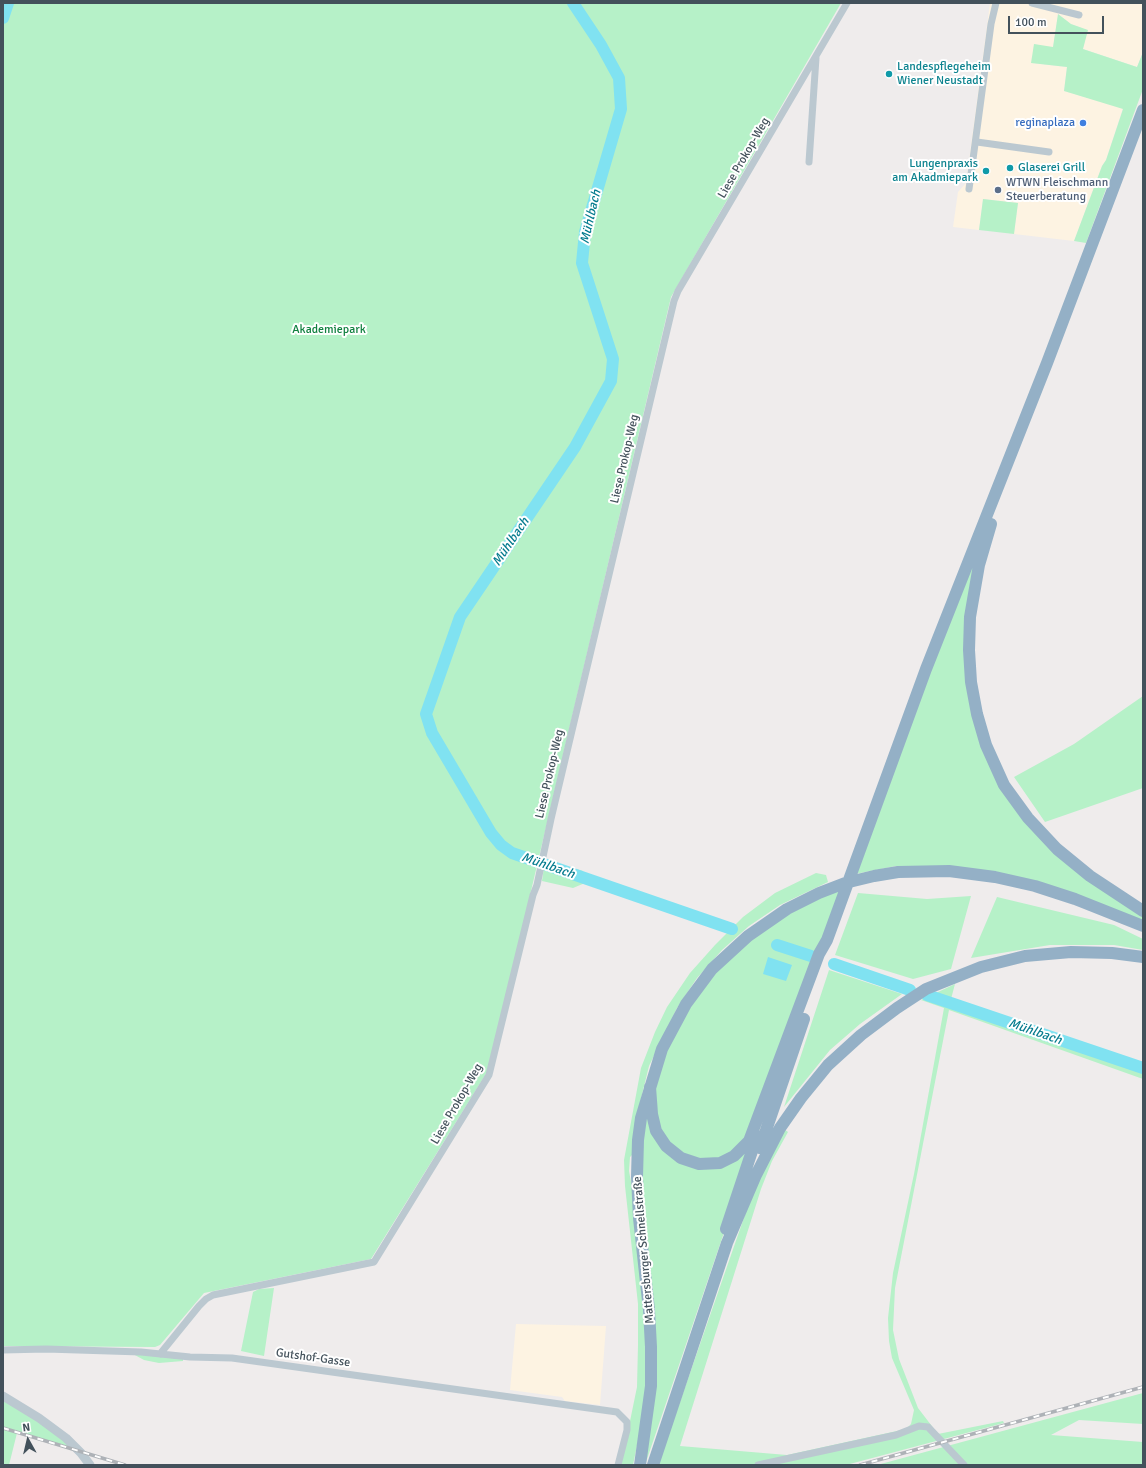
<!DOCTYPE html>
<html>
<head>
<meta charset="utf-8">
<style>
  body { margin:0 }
  #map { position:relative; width:1146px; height:1468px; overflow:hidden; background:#efecec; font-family:Signika,sans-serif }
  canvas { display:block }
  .frame { position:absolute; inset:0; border:4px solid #43515b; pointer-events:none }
  .north { position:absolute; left:8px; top:1420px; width:40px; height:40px; -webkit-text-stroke:3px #fff; paint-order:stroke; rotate:352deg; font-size:11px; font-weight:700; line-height:16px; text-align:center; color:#43515b }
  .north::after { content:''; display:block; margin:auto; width:14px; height:18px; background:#43515b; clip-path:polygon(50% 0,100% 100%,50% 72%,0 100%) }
  .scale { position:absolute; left:1008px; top:16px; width:96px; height:18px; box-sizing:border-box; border:2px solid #43515b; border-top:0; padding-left:5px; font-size:12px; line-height:14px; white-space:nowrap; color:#43515b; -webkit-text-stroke:3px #fff; paint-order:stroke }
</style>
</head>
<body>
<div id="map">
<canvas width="1146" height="1468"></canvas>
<div class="frame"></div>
<div class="north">N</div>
<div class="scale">100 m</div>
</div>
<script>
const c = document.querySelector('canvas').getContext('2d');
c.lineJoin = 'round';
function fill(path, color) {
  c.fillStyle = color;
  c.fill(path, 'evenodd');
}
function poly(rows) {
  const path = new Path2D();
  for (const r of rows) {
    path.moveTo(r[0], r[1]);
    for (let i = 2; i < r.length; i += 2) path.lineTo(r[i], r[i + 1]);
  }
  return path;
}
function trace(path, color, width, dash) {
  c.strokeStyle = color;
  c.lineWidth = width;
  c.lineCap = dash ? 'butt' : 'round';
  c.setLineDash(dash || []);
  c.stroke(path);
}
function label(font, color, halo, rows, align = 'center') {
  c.font = font + ' Signika,sans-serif';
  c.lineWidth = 4;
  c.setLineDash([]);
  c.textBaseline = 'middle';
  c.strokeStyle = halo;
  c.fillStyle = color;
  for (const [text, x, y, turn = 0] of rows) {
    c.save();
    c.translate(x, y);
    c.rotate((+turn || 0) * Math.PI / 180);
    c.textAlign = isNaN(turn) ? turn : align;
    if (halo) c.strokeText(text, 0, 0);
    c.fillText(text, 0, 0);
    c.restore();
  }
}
fill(poly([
  [990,3,1143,3,1143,52,1137,67,1083,49,1087,30,1071,24,1058,14,1053,48,1034,44,1032,63,1067,67,1064,91,1123,108,1106,160,1102,166,1074,241,1014,234,1018,203,983,199,979,230,953,227,958,192,966,183],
  [516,1324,606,1326,600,1405,565,1401,562,1397,510,1390]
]), '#fdf3e2');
fill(poly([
  [3,3,841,3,671,297,489,1069,371,1259,204,1293,160,1345,155,1347,3,1346],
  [1058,14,1071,24,1088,30,1083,49,1137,67,1143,52,1143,89,1086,243,1074,241,1102,166,1106,160,1123,109,1064,91,1067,67,1031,63,1034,44,1053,47],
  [983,199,1018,203,1014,234,979,230],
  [968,562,979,565,971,682,1004,785,1057,849,1143,911,1143,926,1035,886,896,866,850,875],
  [1143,696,1143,788,1045,822,1014,777,1074,744],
  [545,860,583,871,586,878,585,883,573,888,542,881],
  [816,873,826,875,828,882,780,905,749,926,722,950,697,978,677,1008,649,1066,639,1107,633,1154,630,1157,629,1171,633,1193,647,1347,645,1406,633,1465,621,1465,637,1387,638,1345,638,1304,625,1186,624,1160,641,1068,655,1032,667,1007,690,973,715,945,743,917,775,893],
  [845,889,750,1156,645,1465,651,1384,638,1140,658,1059,700,985,787,909],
  [858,893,927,899,971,896,951,969,913,979,835,955],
  [997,897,1114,925,1143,939,1143,950,1114,945,1050,945,971,958],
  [829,970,902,994,860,1024,830,1050,784,1107],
  [955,984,951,999,1143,1066,1143,1079,949,1010,895,1288,893,1330,899,1359,918,1408,938,1434,1003,1421,1004,1423,846,1465,658,1465,755,1186,784,1129,788,1132,772,1161,761,1189,680,1446,787,1455,906,1429,911,1424,914,1410,892,1358,889,1341,888,1318,893,1273,914,1174,944,1008,921,1000],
  [274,1288,264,1356,241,1351,253,1292,259,1289],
  [133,1354,183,1359,183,1361,159,1363,144,1360],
  [1143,1393,1143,1424,1079,1420,1051,1435,1143,1442,1143,1465,877,1465],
  [3,1396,81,1453,17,1433,9,1465,3,1465]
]), '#b6f1c8');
fill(poly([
  [768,957,792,965,786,981,763,974]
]), '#80e2f1');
trace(poly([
  [573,3,601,45,619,78,621,109,585,232,582,263,613,359,611,381,575,447,460,617,426,714,432,733,491,833,501,845,512,853,732,929],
  [3,18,8,3],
  [777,945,811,956],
  [834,964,910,990],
  [927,995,1143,1068]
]), '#80e2f1', 12);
trace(poly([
  [1032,3,1079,15],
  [977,142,1049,152],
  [809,162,816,58],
  [969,189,991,24,996,3],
  [3,1350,46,1349,141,1352,190,1357,232,1358,617,1412,627,1422,627,1430,618,1465],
  [160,1354,199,1306,206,1299,213,1295,374,1262,489,1075,533,895,537,885,551,819,674,301,678,291,847,3],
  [758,1465,896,1435,919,1426,928,1427,964,1465]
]), '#bbc8d0', 7);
trace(poly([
  [3,1396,39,1418,66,1438,81,1453,90,1465]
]), '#bbc8d0', 9);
trace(poly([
  [991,524,979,565,970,617,969,650,971,682,977,714,986,745,1004,785,1028,818,1057,849,1090,876,1143,911],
  [650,1087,652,1114,656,1131,666,1146,681,1158,699,1164,720,1163,734,1156,749,1141,819,954,827,940,926,669,1047,363,1143,110],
  [760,1148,804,1019],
  [726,1229,757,1136],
  [640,1465,651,1386,651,1347,649,1310,639,1218,637,1177,638,1140,641,1118,662,1049,686,1004,712,969,748,936,787,909,819,893,845,883,874,876,898,872,949,871,995,877,1035,886,1075,899,1143,926],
  [653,1465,727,1243,756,1175,780,1128,801,1098,828,1065,861,1035,897,1008,926,989,981,967,1025,956,1071,952,1112,953,1143,957]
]), '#94b0c6', 12);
const rail = poly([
  [3,1428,125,1465],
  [860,1465,1143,1387]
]);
trace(rail, '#aeb2b7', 3.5);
trace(rail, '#fff', 2, [6]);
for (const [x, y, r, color] of [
  [889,74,4,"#0f9aa8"],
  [1083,123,4,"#3f7fe0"],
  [1010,168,4,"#0f9aa8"],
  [986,171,4,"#0f9aa8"],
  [998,190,4,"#5c6f8a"]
]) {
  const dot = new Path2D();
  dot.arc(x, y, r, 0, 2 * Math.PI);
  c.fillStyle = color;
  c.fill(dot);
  trace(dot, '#fff', 1.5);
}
label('12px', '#0d838f', '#fff', [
  ["Landespflegeheim",897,67],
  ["Wiener Neustadt",897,81],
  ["Lungenpraxis",978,164,"right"],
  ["am Akadmiepark",978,178,"right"],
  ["Glaserei Grill",1018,168]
], 'left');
label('12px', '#366cbe', '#fff', [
  ["reginaplaza",1075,123]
], 'right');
label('12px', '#43515b', '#fff', [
  ["Liese Prokop-Weg",744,158,-60],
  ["Liese Prokop-Weg",625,459,-77],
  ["Liese Prokop-Weg",550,774,-77],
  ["Liese Prokop-Weg",457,1104,-60],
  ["Mattersburger Schnellstraße",644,1250,-95],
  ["Gutshof-Gasse",313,1358,8]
]);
label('12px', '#4e5e75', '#fff', [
  ["WTWN Fleischmann",1006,183],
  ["Steuerberatung",1006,197]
], 'left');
label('12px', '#10803f', '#fff', [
  ["Akademiepark",329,330]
]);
label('italic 13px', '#067c8f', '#fff', [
  ["Mühlbach",591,217,-77],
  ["Mühlbach",511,542,-56],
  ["Mühlbach",548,866,19],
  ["Mühlbach",1035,1032,19]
]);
</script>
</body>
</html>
